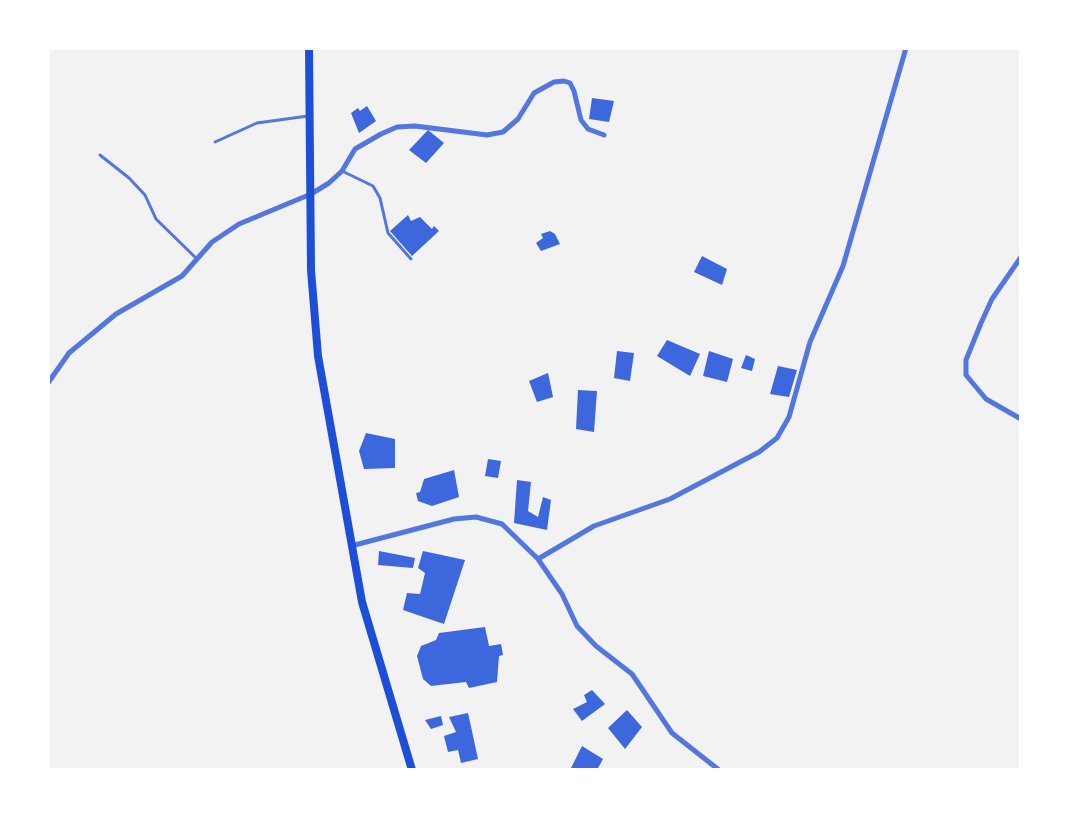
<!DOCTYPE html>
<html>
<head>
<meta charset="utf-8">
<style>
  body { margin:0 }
  #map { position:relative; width:1069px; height:818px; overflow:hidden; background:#f2f2f2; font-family:"Varela Round",sans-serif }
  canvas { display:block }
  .frame { position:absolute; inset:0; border:50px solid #fff; pointer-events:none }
</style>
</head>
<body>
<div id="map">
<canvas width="1069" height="818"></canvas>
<div class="frame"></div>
</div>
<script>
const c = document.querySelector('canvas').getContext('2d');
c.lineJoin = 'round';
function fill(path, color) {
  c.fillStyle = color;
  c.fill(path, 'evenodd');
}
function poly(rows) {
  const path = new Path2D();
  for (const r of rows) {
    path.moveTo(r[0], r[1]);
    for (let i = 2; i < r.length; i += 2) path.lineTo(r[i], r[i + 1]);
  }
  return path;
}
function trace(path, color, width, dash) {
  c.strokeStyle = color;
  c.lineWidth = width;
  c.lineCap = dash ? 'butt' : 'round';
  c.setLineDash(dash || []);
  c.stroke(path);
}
fill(poly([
  [592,98,614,101,609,122,589,119],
  [367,106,376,121,359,133,351,113,358,108,360,111],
  [428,130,444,143,426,163,409,150],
  [408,215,411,221,420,217,432,229,434,226,439,231,412,256,390,231],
  [550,231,555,234,560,244,541,251,536,243,543,238,541,234],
  [702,256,727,269,722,285,694,272],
  [667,340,700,354,690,376,657,356],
  [617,351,634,353,630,381,614,378],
  [709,351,733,359,727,382,703,376],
  [746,355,755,359,752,371,741,368],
  [778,366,797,370,789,397,770,394],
  [548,373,553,397,537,402,529,381],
  [578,390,597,391,594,432,576,429],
  [366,433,395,439,395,468,364,469,359,451],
  [488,459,501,461,498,478,485,476],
  [454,470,459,497,432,506,418,501,416,493,420,492,424,479],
  [517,480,531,482,528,511,538,517,543,497,551,500,547,530,514,523],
  [379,551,415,558,413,568,378,565],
  [423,551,465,560,444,624,403,610,407,593,420,594,425,573,418,568],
  [485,627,489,646,501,644,503,655,499,656,497,682,469,688,466,682,431,686,423,679,417,656,421,646,436,640,439,633],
  [592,690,605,704,582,721,573,709,587,702,584,695],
  [627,710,642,727,625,749,608,728],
  [468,713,478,759,461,763,458,750,448,752,444,736,456,732,449,717],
  [441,716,443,725,431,729,425,720],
  [582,746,603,759,597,770,570,770]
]), '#3d67dc');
trace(poly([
  [215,142,257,123,308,116],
  [100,155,129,178,145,195,156,219,197,259],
  [342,171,373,186,380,198,388,233,411,259]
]), '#5277de', 3);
trace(poly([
  [1021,257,992,299,981,323,966,360,966,375,986,399,1021,419],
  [48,383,69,353,116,314,182,276,212,242,239,224,311,194,329,183,342,171,355,149,381,134,397,127,415,126,487,135,503,132,518,119,534,93,554,82,564,81,570,83,574,91,581,120,588,129,604,135],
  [351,546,454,519,476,517,502,524,538,559,562,594,577,626,596,646,632,674,672,733,719,770],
  [538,559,594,526,670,499,759,452,777,438,789,417,810,342,843,266,906,48]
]), '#5277de', 5);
trace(poly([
  [309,48,311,270,318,356,362,602,412,770]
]), '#1d4ed8', 8);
</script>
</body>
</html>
